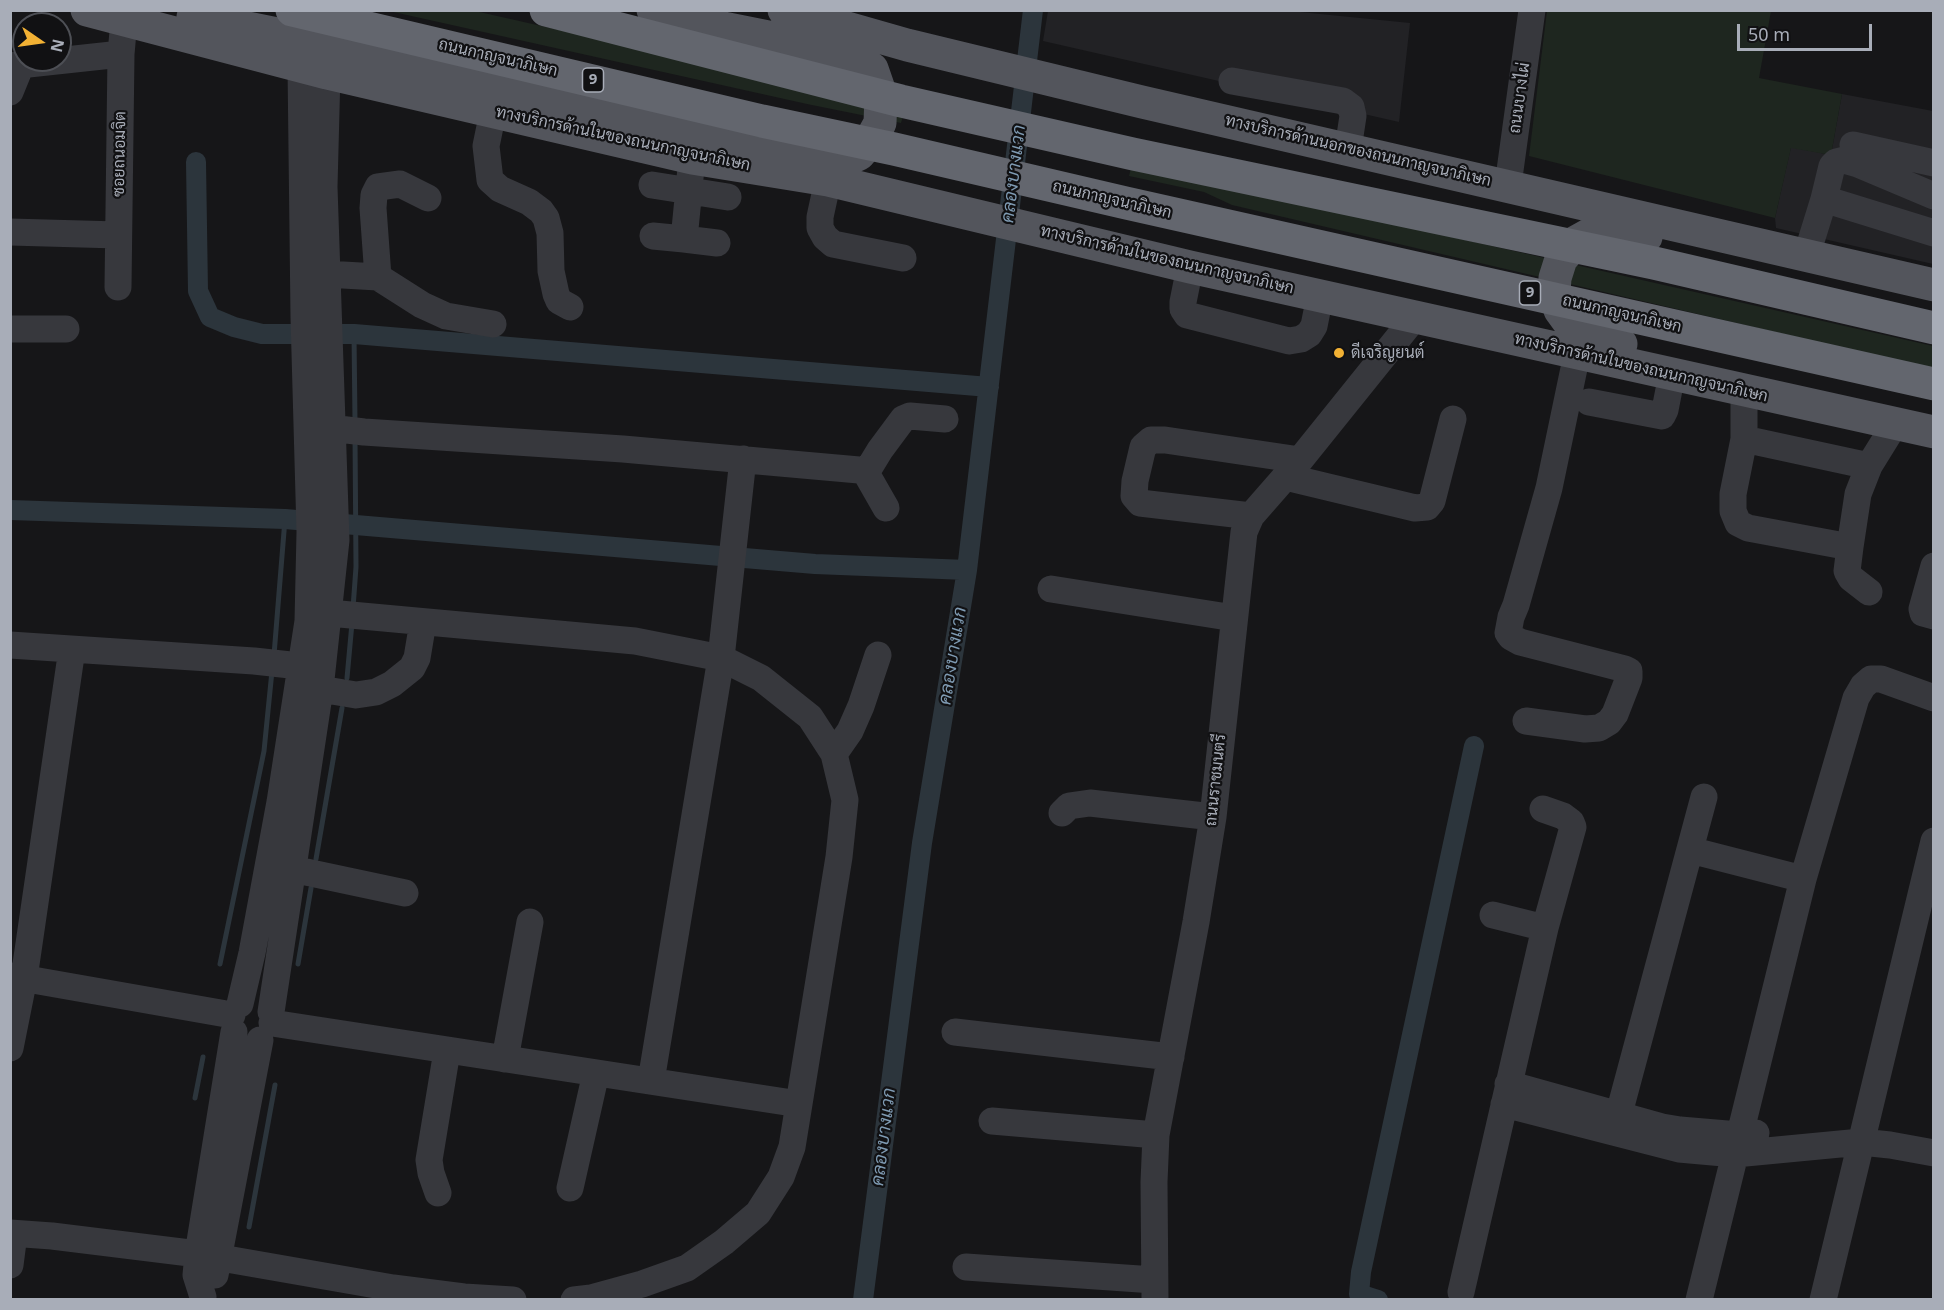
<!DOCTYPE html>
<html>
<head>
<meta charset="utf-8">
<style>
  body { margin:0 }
  #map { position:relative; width:1944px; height:1310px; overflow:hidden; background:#161618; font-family:"Noto Sans",sans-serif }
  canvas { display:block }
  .frame { position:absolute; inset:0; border:12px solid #a8adb8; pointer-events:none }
  .north { position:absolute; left:12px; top:12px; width:60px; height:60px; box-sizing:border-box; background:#111113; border:2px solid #4d4f55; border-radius:50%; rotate:103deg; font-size:16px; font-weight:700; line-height:24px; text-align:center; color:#a8adb8 }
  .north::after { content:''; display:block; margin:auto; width:21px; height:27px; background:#f2b134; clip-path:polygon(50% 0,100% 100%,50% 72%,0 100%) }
  .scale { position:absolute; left:1737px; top:24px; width:135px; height:27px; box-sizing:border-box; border:3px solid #a8adb8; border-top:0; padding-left:8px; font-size:18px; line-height:21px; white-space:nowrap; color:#a8adb8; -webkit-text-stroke:4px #111113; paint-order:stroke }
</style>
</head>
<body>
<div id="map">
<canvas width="1944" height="1310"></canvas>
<div class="frame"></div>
<div class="north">N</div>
<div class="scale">50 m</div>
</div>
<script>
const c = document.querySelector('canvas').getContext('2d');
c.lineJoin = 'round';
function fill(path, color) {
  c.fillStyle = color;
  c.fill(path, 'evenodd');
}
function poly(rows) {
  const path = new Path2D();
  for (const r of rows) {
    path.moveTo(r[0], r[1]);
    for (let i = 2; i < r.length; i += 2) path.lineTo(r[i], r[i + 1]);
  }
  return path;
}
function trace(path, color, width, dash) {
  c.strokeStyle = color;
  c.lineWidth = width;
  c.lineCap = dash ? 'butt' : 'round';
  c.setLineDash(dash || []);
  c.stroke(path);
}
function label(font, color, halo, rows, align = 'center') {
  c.font = font + ' "Noto Sans",Sarabun,sans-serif';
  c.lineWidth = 4.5;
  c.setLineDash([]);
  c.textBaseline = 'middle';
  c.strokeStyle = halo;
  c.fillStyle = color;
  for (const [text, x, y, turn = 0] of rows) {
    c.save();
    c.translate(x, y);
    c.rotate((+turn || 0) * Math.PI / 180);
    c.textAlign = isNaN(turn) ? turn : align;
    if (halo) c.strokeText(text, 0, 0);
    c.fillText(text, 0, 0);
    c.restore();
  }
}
fill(poly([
  [1280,10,1410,23,1399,122,1043,41,1048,11],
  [1842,94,1933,111,1933,264,1776,228,1775,218,1791,147,1831,155]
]), '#222225');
fill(poly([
  [389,11,475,11,856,97,903,116,901,123,807,104],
  [1547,11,1771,11,1759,78,1842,94,1831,155,1791,148,1775,218,1529,156],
  [1131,168,1223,185,1933,346,1933,369,1232,205,1204,192,1129,176]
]), '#1e261f');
trace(poly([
  [354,334,355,422],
  [353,608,356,567,355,437],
  [274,655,285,519],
  [347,678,352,623],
  [316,859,342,708],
  [220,964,264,751,272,671],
  [298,964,311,888],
  [195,1098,203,1057],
  [249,1227,275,1085]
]), '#2c353c', 5);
trace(poly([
  [196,162,198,291,210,317,234,327,262,334,354,334,989,387],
  [10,510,285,519,815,564,967,570],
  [863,1300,922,843,967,570,1033,10],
  [1378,1300,1359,1294,1361,1272,1474,746]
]), '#2c353c', 20);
trace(poly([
  [10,66,121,54],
  [1232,81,1343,101,1351,107,1353,116,1348,149],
  [10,92,21,65],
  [493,112,486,146,490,180,500,189,529,202,541,211,546,218,550,233,551,271,556,294,559,301,570,307],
  [1853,145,1934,163],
  [692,158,684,239,717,243],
  [828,180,820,217,820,228,825,237,833,244,903,258],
  [652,185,728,197],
  [1508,185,1532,10],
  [1824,199,1832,166,1836,162,1844,160,1858,164,1934,196],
  [10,232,118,235],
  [653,236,684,239],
  [1807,254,1824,199,1934,233],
  [1190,267,1183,302,1183,309,1187,315,1289,341,1301,339,1309,334,1314,326,1320,296],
  [308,273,378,277,422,305,446,316,493,324],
  [378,277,373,208,374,195,378,187,400,184,428,198],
  [118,287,121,54,124,20],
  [10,329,66,329],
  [1744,391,1744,439,1869,466,1895,424],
  [1589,402,1662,416,1665,410,1672,374],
  [313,426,364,432,623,449,859,470,866,473,886,508],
  [1744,439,1733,494,1733,511,1738,523,1748,528,1850,547,1858,494,1869,466],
  [866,473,880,450,903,419,910,416,945,419],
  [1286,477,1415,508,1427,507,1432,501,1453,419],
  [1251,516,1140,503,1134,496,1135,481,1143,447,1151,440,1165,440,1300,460],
  [1850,547,1847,571,1851,578,1869,592],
  [1934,566,1922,609,1923,613,1934,616],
  [1051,589,1234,618],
  [329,613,635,641,721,658,761,678,810,717,834,754,845,800,839,857,792,1147,781,1177,758,1213,724,1242,687,1268,642,1284,591,1298,574,1300],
  [10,645,254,661,318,668],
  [320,689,356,695,376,692,392,684,412,668,417,658,423,622],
  [1526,721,1585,729,1599,728,1609,722,1615,714,1629,678,1629,671,1625,669,1520,642,1511,637,1508,633,1511,617,1516,605,1549,488,1577,354],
  [834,754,850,731,861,706,878,655],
  [1062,813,1069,806,1090,803,1213,817],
  [1690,850,1803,879],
  [292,869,405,893],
  [1493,915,1545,928],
  [10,976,232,1015],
  [240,1004,252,953,280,802,308,621,310,532,304,317,301,66],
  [271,1012,320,689,336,540,324,187,327,73],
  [272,1023,799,1104],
  [955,1032,1171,1057],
  [10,1048,24,978,72,649],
  [505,1059,530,922],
  [651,1081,721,658,743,459],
  [1508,1084,1662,1127,1680,1130,1739,1135,1756,1133],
  [1504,1104,1679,1149,1735,1154,1861,1142,1890,1145,1934,1153],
  [992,1121,1156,1135],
  [1614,1132,1704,797],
  [570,1188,596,1073],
  [438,1193,431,1173,429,1160,447,1051],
  [10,1233,52,1236,198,1254,393,1288,464,1297,513,1300],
  [10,1265,14,1234],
  [966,1267,1154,1280],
  [215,1275,260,1040],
  [1461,1292,1545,928,1573,827,1571,822,1563,816,1543,809],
  [203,1297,196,1275,198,1254,234,1032],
  [1155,1300,1154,1182,1156,1135,1196,922,1213,817,1244,532,1251,516,1300,460,1415,317],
  [1699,1300,1803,879,1856,698,1863,686,1871,679,1881,679,1934,698],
  [1823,1300,1934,841]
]), '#37383d', 27);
trace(poly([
  [87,10,327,73,692,158,828,180,1190,267,1934,432],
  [784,10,907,45,1142,102,1934,285],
  [193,17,366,52,823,163,840,163,859,154,870,141,880,123,881,95,872,69,850,56,823,48,718,27,653,10],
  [1621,344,1581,331,1568,321,1560,310,1554,293,1555,278,1561,259,1576,242,1594,232,1613,230,1646,237]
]), '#53555c', 33);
trace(poly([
  [292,10,762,121,894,149,1126,203,1934,384],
  [546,10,901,101,1133,154,1654,263,1934,328]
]), '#63666e', 33);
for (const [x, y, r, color] of [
  [1339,353,6,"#f2b134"]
]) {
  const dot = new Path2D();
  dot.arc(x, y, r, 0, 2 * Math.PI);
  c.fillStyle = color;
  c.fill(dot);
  trace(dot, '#111113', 2);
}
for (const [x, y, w] of [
  [593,80,21],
  [1530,293,21]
]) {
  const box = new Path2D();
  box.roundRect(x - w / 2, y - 12, w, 24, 4.5);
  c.fillStyle = '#111113';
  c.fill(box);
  trace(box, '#a8adb8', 1.5);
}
label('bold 15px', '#a8adb8', null, [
  ["9",593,80],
  ["9",1530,293]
]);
label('16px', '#a8adb8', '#111113', [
  ["ถนนกาญจนาภิเษก",498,58,13],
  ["ถนนบางไผ่",1520,98,-82],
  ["ทางบริการด้านในของถนนกาญจนาภิเษก",623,139,12],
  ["ทางบริการด้านนอกของถนนกาญจนาภิเษก",1358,151,13],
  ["ซอยถนอมจิต",120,154,-89],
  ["ถนนกาญจนาภิเษก",1112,200,13],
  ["ทางบริการด้านในของถนนกาญจนาภิเษก",1167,260,13],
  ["ถนนกาญจนาภิเษก",1622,314,13],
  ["ทางบริการด้านในของถนนกาญจนาภิเษก",1641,368,13],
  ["ถนนราชมนตรี",1216,780,-84]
]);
label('16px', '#a8adb8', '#111113', [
  ["ดีเจริญยนต์",1351,353]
], 'left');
label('italic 18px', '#7f9bb3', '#111113', [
  ["คลองบางแวก",1014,174,-83],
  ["คลองบางแวก",953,656,-81],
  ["คลองบางแวก",884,1137,-83]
]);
</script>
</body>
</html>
